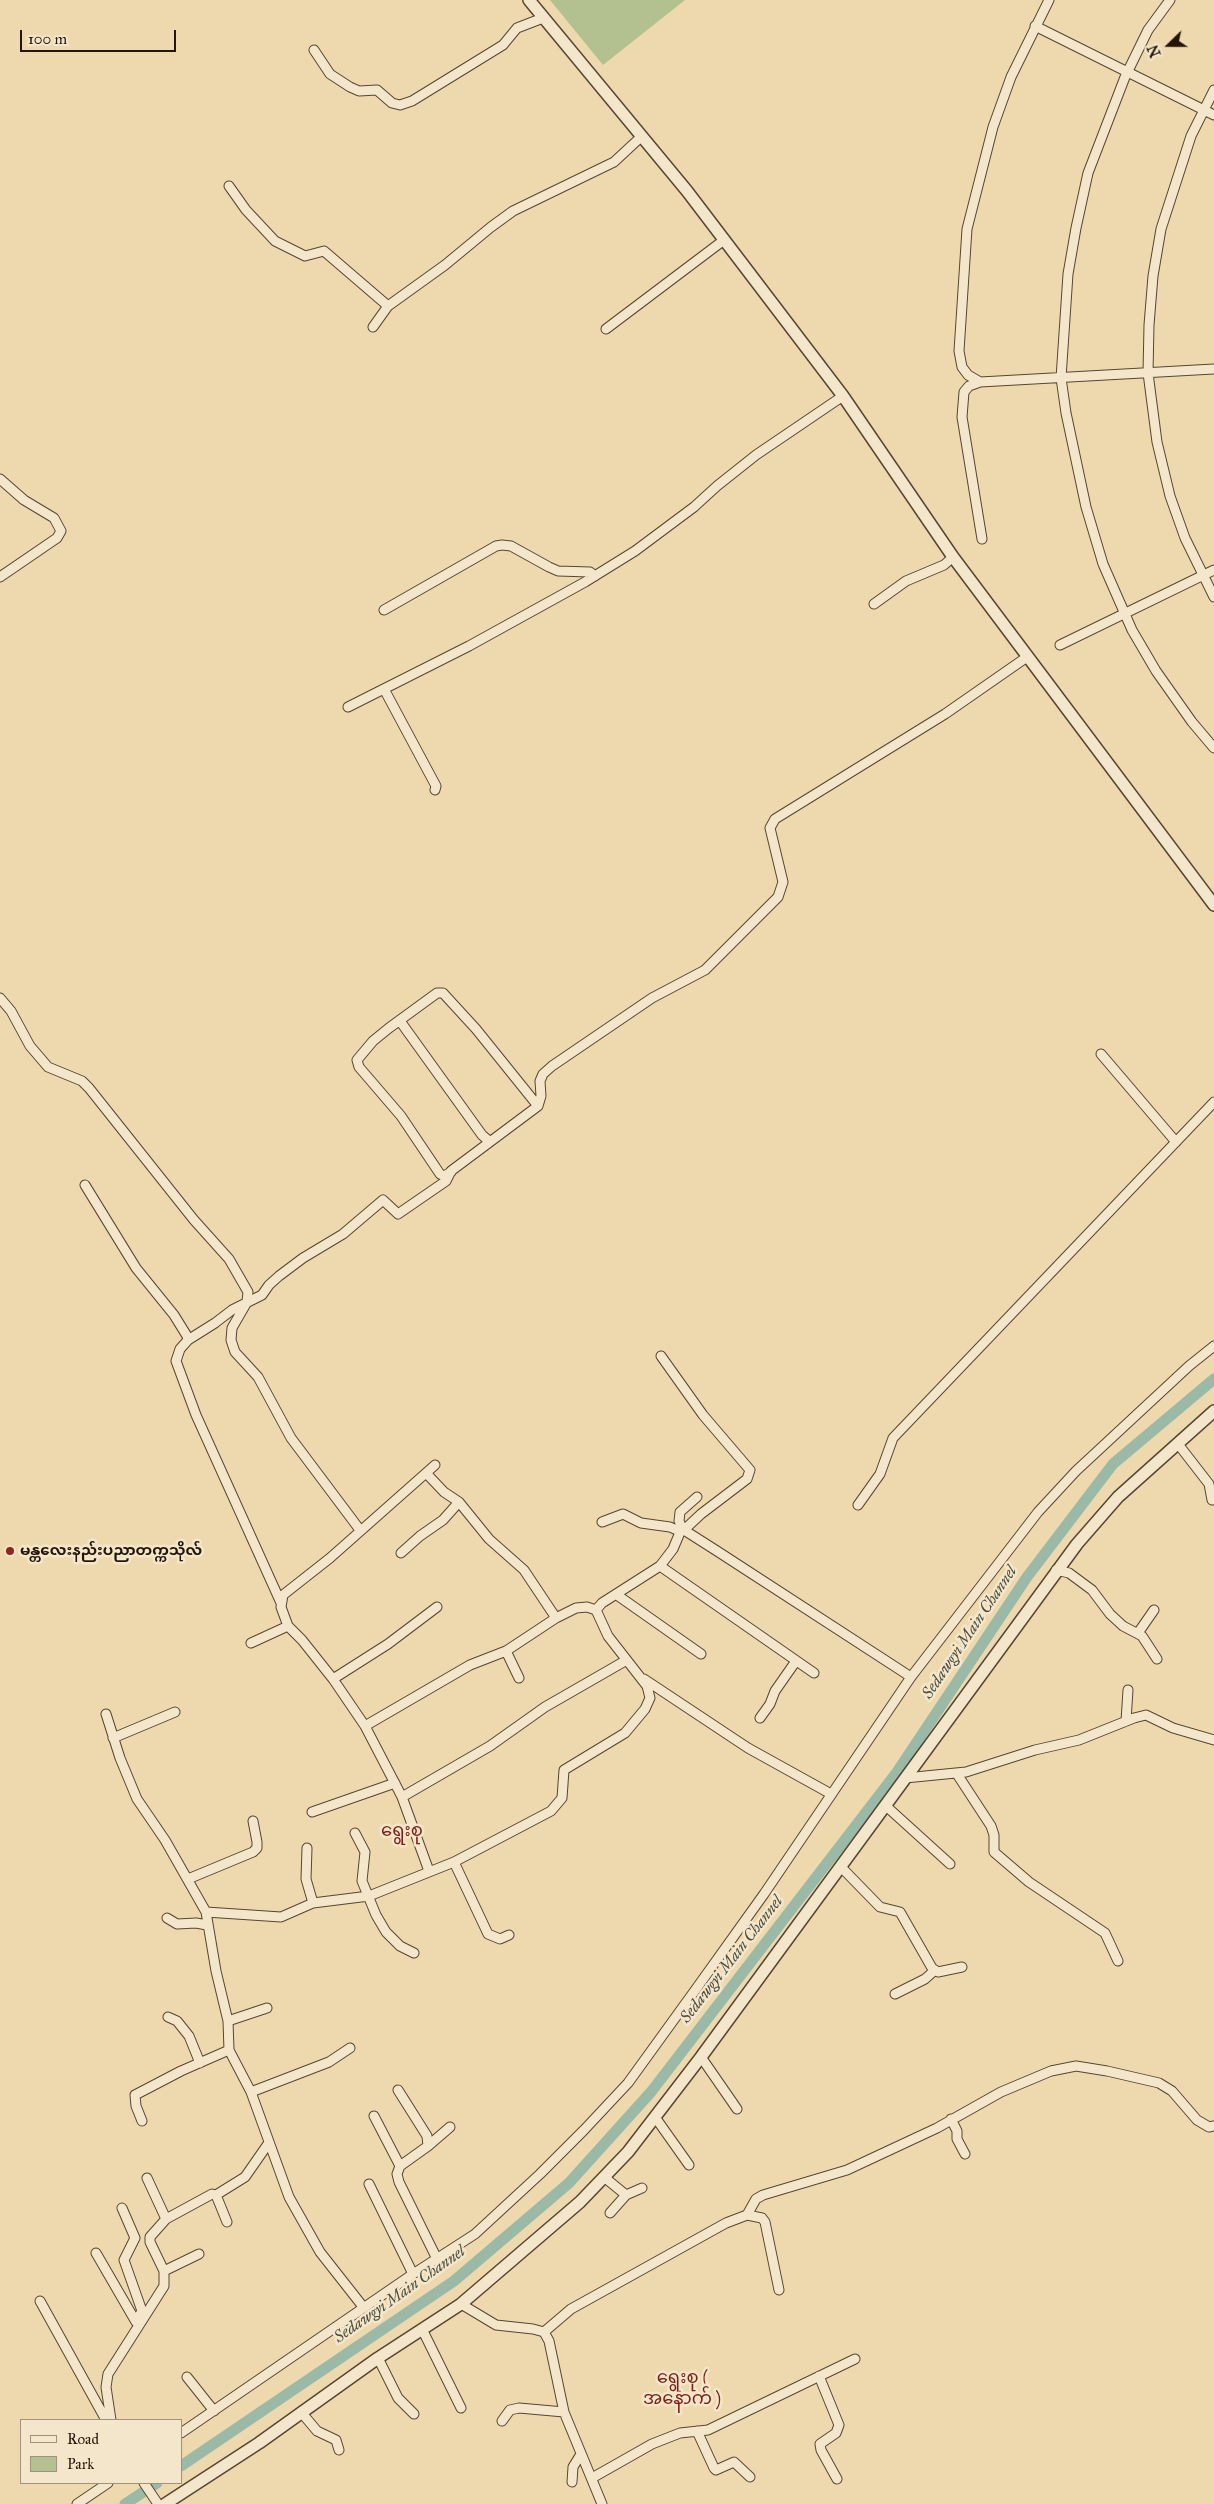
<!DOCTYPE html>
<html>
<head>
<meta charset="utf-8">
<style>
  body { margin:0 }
  #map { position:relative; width:1214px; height:2504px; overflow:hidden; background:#eed9af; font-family:"IM FELL Great Primer",serif }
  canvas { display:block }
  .legend { position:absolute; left:20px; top:2419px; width:162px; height:65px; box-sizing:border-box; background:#f4e6cb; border:1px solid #a0927d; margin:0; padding:6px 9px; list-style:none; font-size:15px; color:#231507 }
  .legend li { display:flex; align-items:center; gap:10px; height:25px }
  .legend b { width:25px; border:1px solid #a0927d }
  .north { position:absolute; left:1144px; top:20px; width:50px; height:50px; -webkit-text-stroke:4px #f4e6cb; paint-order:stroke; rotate:248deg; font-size:14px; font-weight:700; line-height:20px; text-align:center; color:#231507 }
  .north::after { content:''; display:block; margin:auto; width:18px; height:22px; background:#231507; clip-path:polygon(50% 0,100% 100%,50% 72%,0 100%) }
  .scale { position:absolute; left:20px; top:30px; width:156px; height:22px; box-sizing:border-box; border:2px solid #231507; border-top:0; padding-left:6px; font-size:15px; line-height:18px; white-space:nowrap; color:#231507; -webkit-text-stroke:4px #f4e6cb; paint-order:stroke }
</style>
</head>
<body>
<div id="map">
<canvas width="1214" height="2504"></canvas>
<ul class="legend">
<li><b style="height:6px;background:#f4e6cb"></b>Road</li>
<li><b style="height:14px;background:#b3c08f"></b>Park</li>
</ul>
<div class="north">N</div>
<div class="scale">100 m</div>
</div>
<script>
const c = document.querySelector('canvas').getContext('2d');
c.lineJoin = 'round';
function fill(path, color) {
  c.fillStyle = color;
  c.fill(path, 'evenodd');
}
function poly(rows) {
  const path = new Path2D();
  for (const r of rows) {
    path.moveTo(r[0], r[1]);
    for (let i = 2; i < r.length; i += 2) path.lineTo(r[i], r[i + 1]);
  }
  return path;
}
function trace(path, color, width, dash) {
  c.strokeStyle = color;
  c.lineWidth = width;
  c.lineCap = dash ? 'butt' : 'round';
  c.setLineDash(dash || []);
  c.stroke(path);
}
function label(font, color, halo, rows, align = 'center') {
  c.font = font + ' "IM FELL Great Primer","Noto Sans Myanmar",serif';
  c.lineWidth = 5;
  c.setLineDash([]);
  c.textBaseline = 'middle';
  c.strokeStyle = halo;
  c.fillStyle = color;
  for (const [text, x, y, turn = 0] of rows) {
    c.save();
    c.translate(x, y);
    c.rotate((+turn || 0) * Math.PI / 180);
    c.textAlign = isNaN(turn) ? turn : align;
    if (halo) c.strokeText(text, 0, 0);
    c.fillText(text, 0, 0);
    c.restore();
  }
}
fill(poly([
  [550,0,685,0,603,65]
]), '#b3c08f');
trace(poly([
  [181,2466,454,2281,569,2183,651,2092,897,1772,1027,1577,1113,1464,1214,1379],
  [125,2504,157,2483]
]), '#9abaa7', 11);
const minor = poly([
  [1170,0,1148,30,1125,77,1088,173,1076,228,1068,274,1061,378,1066,413,1086,507,1103,564,1132,630,1156,671,1192,722,1214,748],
  [1035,26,1214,115],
  [314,50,330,74,350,87,359,91,377,90,392,103,400,105,412,101,503,45,517,28,543,18],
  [1214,90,1191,136,1161,229,1153,276,1149,325,1148,373,1157,442,1170,496,1185,538,1214,597],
  [229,186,246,210,275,241,305,256,324,251,388,306],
  [373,327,388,306,445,265,491,227,513,211,614,162,642,136],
  [606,329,724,240],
  [980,382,968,375,962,367,959,351,967,229,993,127,1011,77,1049,0],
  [0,479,24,500,54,518,61,531,57,538,0,577],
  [982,539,962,417,964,392,969,386,980,382,1214,369],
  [874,604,906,581,944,565,953,557],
  [384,610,496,546,502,545,511,546,549,567,558,571,590,572,595,576],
  [1060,645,1214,570],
  [384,689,436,786,435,790],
  [348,707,469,646,585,582,635,551,694,507,717,486,756,455,843,396],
  [0,998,11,1011,30,1046,48,1067,82,1081,89,1088,194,1220,229,1259,248,1292,247,1302,232,1328,231,1340,235,1352,258,1377,291,1438,360,1530],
  [400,1021,482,1135,489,1141],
  [1101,1054,1176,1142],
  [451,1172,444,1176,440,1174,401,1116,359,1067,357,1060,373,1041,389,1028,437,993,443,993,476,1029,538,1106],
  [85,1185,136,1268,174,1315,187,1336,188,1340,180,1349,176,1361,196,1415,281,1603],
  [188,1340,215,1323,232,1310,262,1295,269,1285,279,1276,303,1258,343,1234,383,1200,398,1214,446,1181,451,1171,538,1106,541,1096,540,1081,543,1074,552,1066,652,998,705,970,778,897,783,882,770,828,775,819,945,714,1027,657],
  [661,1356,703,1415,750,1470,747,1479,701,1514,684,1530],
  [1178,1444,1209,1484,1212,1500],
  [426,1473,444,1492,459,1502,489,1539,524,1570,556,1618],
  [858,1505,880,1474,893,1438,1214,1102],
  [602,1522,623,1514,641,1523,670,1527,679,1531],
  [683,1530,679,1521,680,1512,697,1497],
  [401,1553,420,1536,443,1520,459,1502],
  [660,1566,814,1673],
  [1056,1570,1069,1573,1092,1590,1110,1614,1123,1626,1142,1636,1157,1659],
  [617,1595,701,1654],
  [1138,1633,1154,1610],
  [251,1643,288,1626],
  [506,1651,519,1678],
  [333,1679,388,1644,437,1607],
  [644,1679,748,1748,831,1794],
  [106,1714,120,1758,137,1799,165,1840,206,1912],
  [760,1718,770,1704,775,1691,796,1661],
  [1126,1721,1128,1690],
  [365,1726,470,1665,506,1651,556,1618,576,1608,587,1607,596,1610],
  [113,1738,175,1712],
  [957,1774,991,1826,994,1835,994,1852,1029,1882,1105,1933,1118,1961],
  [905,1778,966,1772,1035,1750,1079,1740,1134,1718,1146,1715,1173,1728,1214,1740],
  [402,1797,490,1746,545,1707,625,1661],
  [886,1806,950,1864],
  [312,1812,395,1783],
  [355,1833,365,1852,362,1881,376,1915,386,1932,400,1946,414,1953],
  [307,1848,306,1879,313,1903],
  [454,1862,488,1934,500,1939,509,1935],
  [841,1867,880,1907,900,1912,932,1968,938,1972,962,1967],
  [429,1871,402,1797,365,1726,333,1679,302,1640,288,1626,281,1607,283,1595,330,1558,435,1465],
  [188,1879,253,1852,257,1848,257,1842,253,1821],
  [167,1918,177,1924,196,1923,207,1925],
  [895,1994,925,1979,935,1970],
  [168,2017,177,2021,189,2036,200,2063],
  [228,2021,267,2008],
  [701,2057,737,2109],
  [398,2090,427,2136,428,2146,400,2166,397,2174,399,2182,437,2259],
  [251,2092,329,2062,350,2048],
  [374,2116,400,2166],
  [655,2117,689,2165],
  [951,2119,957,2131,957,2139,965,2154],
  [142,2121,136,2106,135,2095,181,2071,229,2050],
  [428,2146,450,2127],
  [604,2177,626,2195,610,2213],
  [147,2178,166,2219],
  [369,2184,413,2274],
  [216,2195,245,2177,268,2144],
  [626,2195,642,2188],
  [122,2208,135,2238,124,2260,142,2311,137,2320],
  [747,2215,762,2218,765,2222,779,2290],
  [96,2253,136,2322],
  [164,2271,199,2254],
  [40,2301,106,2420],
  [461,2304,496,2325,533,2329,544,2332,549,2341,564,2412,602,2504],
  [364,2308,320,2252,289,2197,251,2092,229,2050,228,2021,216,1971,206,1912,281,1917,313,1903,369,1896,454,1862,551,1811,562,1798,564,1770,625,1733,645,1709,650,1698,647,1686,608,1636,596,1610,602,1603,660,1566,673,1549,681,1530,684,1530,717,1551,911,1677],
  [422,2329,461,2408],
  [544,2332,571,2309,726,2223,747,2215,756,2199,763,2195,847,2170,937,2128,1001,2092,1051,2071,1076,2066,1107,2071,1159,2083,1172,2091,1197,2120,1209,2127,1214,2126],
  [378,2358,398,2398,414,2414],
  [819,2376,839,2425,836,2433,820,2444,821,2450,837,2479],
  [187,2377,214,2411],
  [301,2412,317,2431,336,2440,339,2450],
  [111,2420,106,2387,108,2374,164,2286,164,2271,150,2242,150,2237,166,2219,212,2194,216,2195,227,2222],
  [502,2421,510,2410,519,2408,564,2412],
  [697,2431,714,2468,716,2470,734,2462,750,2477],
  [181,2433,413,2274,475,2234,540,2174,584,2130,628,2083,696,1989,764,1894,911,1677,1038,1512,1076,1471,1189,1366,1214,1346],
  [592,2478,652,2444,680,2433,708,2430,855,2359],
  [572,2482,573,2467,581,2454],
  [144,2483,158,2504],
  [77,2504,108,2483]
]);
const tertiary = poly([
  [529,0,687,191,843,396,953,557,1214,905],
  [165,2504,259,2443,378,2358,461,2304,580,2202,628,2152,701,2057,1077,1544,1118,1497,1214,1411]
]);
trace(minor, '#564631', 11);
trace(tertiary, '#564631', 14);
trace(minor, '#f4e6cb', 9);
trace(tertiary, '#f4e6cb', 11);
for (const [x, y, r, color] of [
  [10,1551,5,"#8f2418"]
]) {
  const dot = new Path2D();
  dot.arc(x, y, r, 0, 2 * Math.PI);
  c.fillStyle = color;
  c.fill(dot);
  trace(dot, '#f4e6cb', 2);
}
label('bold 15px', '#231507', '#f4e6cb', [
  ["မန္တလေးနည်းပညာတက္ကသိုလ်",20,1551]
], 'left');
label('italic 16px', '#4d4f3f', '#f4e6cb', [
  ["Sedawgyi Main Channel",970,1633,-56],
  ["Sedawgyi Main Channel",732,1960,-52],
  ["Sedawgyi Main Channel",400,2295,-35]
]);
label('18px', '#7a1f14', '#f4e6cb', [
  ["ရွေးစု",402,1832],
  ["ရွေးစု (",682,2379],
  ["အနောက် )",682,2400]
]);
</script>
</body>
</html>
